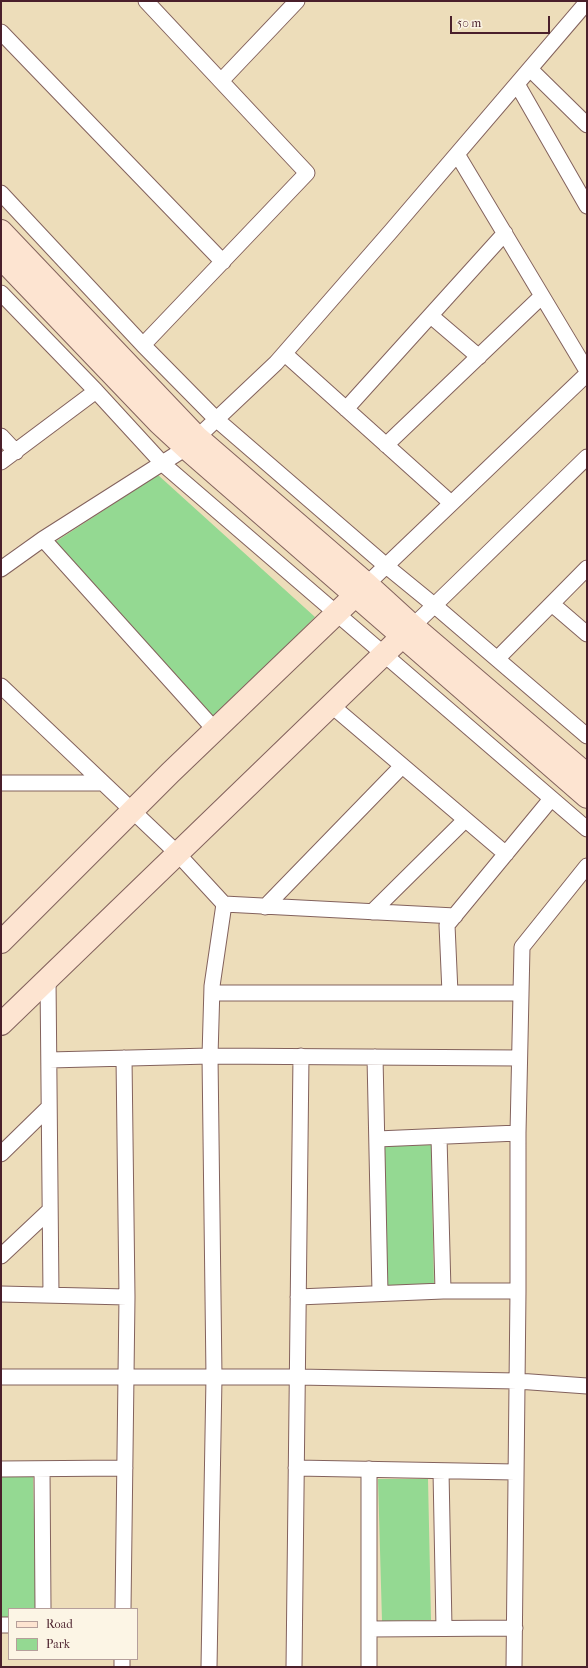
<!DOCTYPE html>
<html>
<head>
<meta charset="utf-8">
<style>
  body { margin:0 }
  #map { position:relative; width:588px; height:1668px; overflow:hidden; background:#edddba; font-family:"IM FELL French Canon",serif }
  canvas { display:block }
  .frame { position:absolute; inset:0; border:2px solid #4a1f2b; pointer-events:none }
  .legend { position:absolute; left:8px; top:1608px; width:130px; height:52px; box-sizing:border-box; background:#fcf5e5; border:1px solid #b59f9b; margin:0; padding:5px 7px; list-style:none; font-size:12px; color:#4a1f2b }
  .legend li { display:flex; align-items:center; gap:8px; height:20px }
  .legend b { width:20px; border:1px solid #b59f9b }
  .scale { position:absolute; left:450px; top:16px; width:100px; height:18px; box-sizing:border-box; border:2px solid #4a1f2b; border-top:0; padding-left:5px; font-size:12px; line-height:14px; white-space:nowrap; color:#4a1f2b; -webkit-text-stroke:3px #fcf5e5; paint-order:stroke }
</style>
</head>
<body>
<div id="map">
<canvas width="588" height="1668"></canvas>
<div class="frame"></div>
<ul class="legend">
<li><b style="height:5px;background:#fde4d1"></b>Road</li>
<li><b style="height:11px;background:#94d992"></b>Park</li>
</ul>
<div class="scale">50 m</div>
</div>
<script>
const c = document.querySelector('canvas').getContext('2d');
c.lineJoin = 'round';
function fill(path, color) {
  c.fillStyle = color;
  c.fill(path, 'evenodd');
}
function poly(rows) {
  const path = new Path2D();
  for (const r of rows) {
    path.moveTo(r[0], r[1]);
    for (let i = 2; i < r.length; i += 2) path.lineTo(r[i], r[i + 1]);
  }
  return path;
}
function trace(path, color, width, dash) {
  c.strokeStyle = color;
  c.lineWidth = width;
  c.lineCap = dash ? 'butt' : 'round';
  c.setLineDash(dash || []);
  c.stroke(path);
}
fill(poly([
  [158,475,315,617,213,720,55,542],
  [431,1145,434,1285,386,1286,383,1146],
  [33,1475,36,1609,9,1609,9,1620,1,1620,1,1476],
  [378,1479,428,1479,431,1620,382,1621]
]), '#94d992');
const street = poly([
  [1,32,223,262],
  [530,69,587,125],
  [221,81,297,1],
  [517,84,587,206],
  [457,154,587,371],
  [1,193,143,345,216,419,385,565,434,605,587,736],
  [1,293,96,391,163,464,587,829],
  [431,316,479,357],
  [143,345,307,173,146,1],
  [285,354,451,503],
  [346,409,505,233],
  [1,436,16,452],
  [386,445,542,296],
  [1,462,96,391],
  [43,539,186,448,276,363,392,230,587,2],
  [1,569,43,539,215,730],
  [367,584,587,374],
  [552,604,587,634],
  [413,626,587,457],
  [497,659,587,568],
  [1,686,177,853,224,904,455,916],
  [331,705,506,854],
  [1,783,102,783],
  [265,907,402,766],
  [372,912,465,820],
  [48,979,51,1295],
  [212,993,521,993],
  [450,993,447,925,551,799],
  [375,1057,380,1293],
  [124,1058,127,1297],
  [49,1060,210,1056,519,1058],
  [439,1137,443,1291],
  [377,1139,518,1133],
  [1,1154,49,1107],
  [1,1256,50,1210],
  [1,1294,127,1297,123,1609],
  [298,1297,443,1291,518,1291],
  [1,1377,297,1377,517,1381,587,1386],
  [296,1468,515,1472],
  [1,1469,125,1468],
  [42,1469,43,1609],
  [369,1469,369,1629],
  [441,1471,444,1628],
  [1,1625,9,1625],
  [122,1667,122,1659],
  [209,1667,214,1377,210,1056,212,986,224,904],
  [294,1667,301,1056],
  [369,1667,369,1629,515,1628],
  [514,1667,518,1291,518,1133,522,947,587,866]
]);
const secondary = poly([
  [1,231,197,437,367,584,413,626,587,775],
  [1,258,159,423,186,448,587,797],
  [1,942,170,773,366,585],
  [1,1024,412,627]
]);
trace(street, '#83625d', 17);
trace(secondary, '#83625d', 24);
trace(street, '#fff', 15);
trace(secondary, '#fde4d1', 22);
</script>
</body>
</html>
